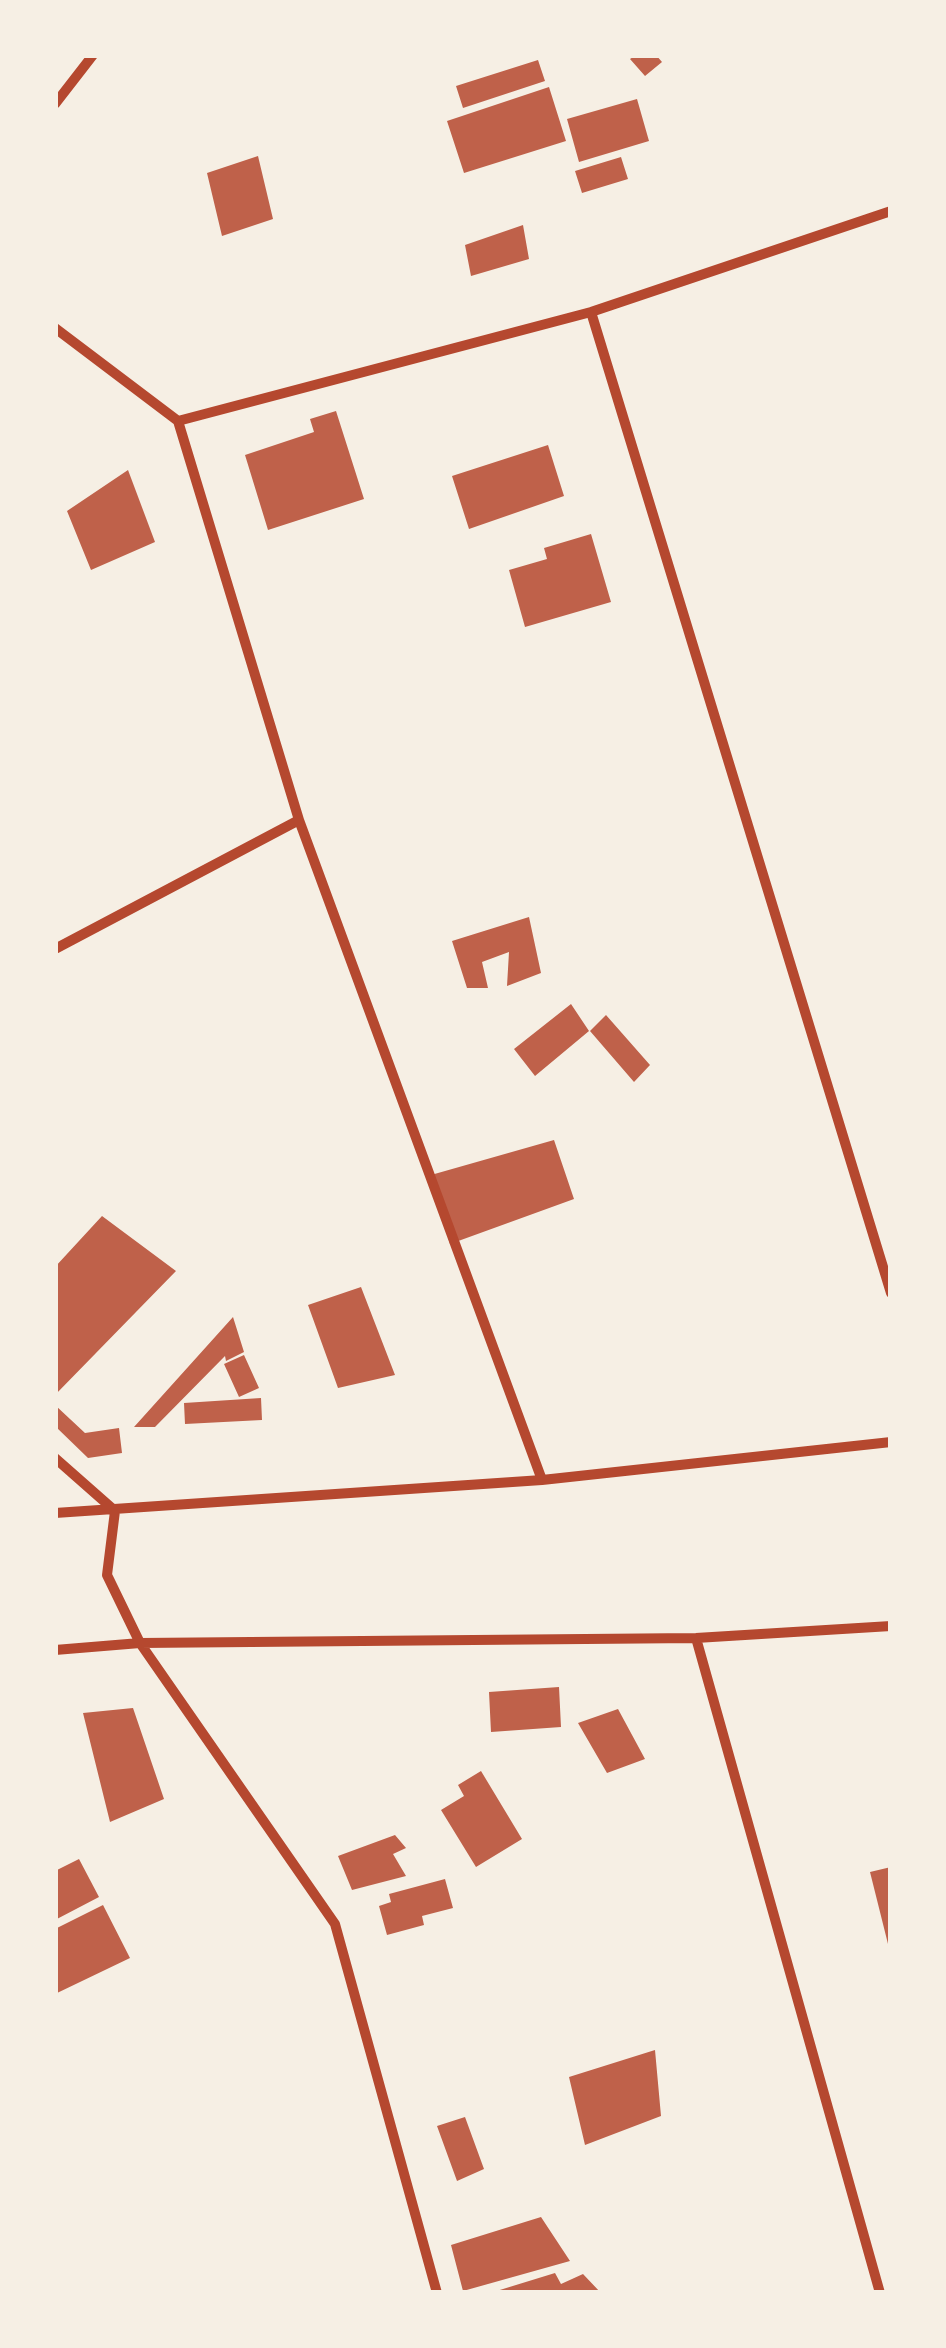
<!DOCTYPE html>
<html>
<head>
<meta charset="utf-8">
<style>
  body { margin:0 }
  #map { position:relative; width:946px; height:2348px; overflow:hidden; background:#f6efe4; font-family:Merriweather,serif }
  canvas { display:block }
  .frame { position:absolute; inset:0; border:58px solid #f6efe4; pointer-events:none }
</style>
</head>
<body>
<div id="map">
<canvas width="946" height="2348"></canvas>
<div class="frame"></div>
</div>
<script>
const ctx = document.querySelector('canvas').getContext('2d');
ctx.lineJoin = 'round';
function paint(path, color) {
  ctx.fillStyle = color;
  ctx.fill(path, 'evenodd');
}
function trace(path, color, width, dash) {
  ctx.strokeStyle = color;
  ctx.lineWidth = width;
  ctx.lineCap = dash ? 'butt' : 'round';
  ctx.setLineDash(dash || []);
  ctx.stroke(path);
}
paint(new Path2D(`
  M 636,55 L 656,55 L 662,62 L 645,76 L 630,59 Z
  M 538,60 L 545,81 L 463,108 L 456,86 Z
  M 549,87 L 566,141 L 464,173 L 447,121 Z
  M 637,99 L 649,141 L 579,162 L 567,119 Z
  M 258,156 L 273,219 L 222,236 L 207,173 Z
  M 621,157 L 628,179 L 582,193 L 575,171 Z
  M 523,225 L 529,259 L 471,276 L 465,245 Z
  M 336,411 L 364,499 L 268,530 L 245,455 L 314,432 L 310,419 Z
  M 548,445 L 564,496 L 469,529 L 452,476 Z
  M 128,470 L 155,542 L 91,570 L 67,511 Z
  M 591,534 L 611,602 L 525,627 L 509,570 L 547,559 L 544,548 Z
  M 529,917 L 541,973 L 507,986 L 509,952 L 482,962 L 488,988 L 467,988 L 452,941 Z
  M 571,1004 L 589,1031 L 535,1076 L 514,1049 Z
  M 606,1015 L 650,1065 L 634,1082 L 590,1031 Z
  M 554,1140 L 574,1199 L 450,1244 L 431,1175 Z
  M 102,1216 L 176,1271 L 55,1395 L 55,1267 Z
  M 361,1287 L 395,1375 L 338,1388 L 308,1305 Z
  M 233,1317 L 244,1352 L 226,1361 L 225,1356 L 155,1427 L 134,1427 Z
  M 244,1355 L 259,1388 L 239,1397 L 224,1364 Z
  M 261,1398 L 262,1420 L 185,1424 L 184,1403 Z
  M 55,1405 L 85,1433 L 119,1428 L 122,1453 L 88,1458 L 55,1426 Z
  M 559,1687 L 561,1727 L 491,1732 L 489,1692 Z
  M 133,1708 L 164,1799 L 110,1822 L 83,1713 Z
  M 618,1709 L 645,1759 L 607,1773 L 578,1723 Z
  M 481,1771 L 522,1839 L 476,1867 L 441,1810 L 464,1796 L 458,1785 Z
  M 395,1835 L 406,1848 L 393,1854 L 406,1876 L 352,1890 L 338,1856 Z
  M 79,1859 L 99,1897 L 55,1920 L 55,1871 Z
  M 891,1867 L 891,1952 L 890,1952 L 870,1872 Z
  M 445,1879 L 453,1908 L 422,1916 L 424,1925 L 387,1935 L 379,1906 L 391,1902 L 389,1894 Z
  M 103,1905 L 130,1958 L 55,1994 L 55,1929 Z
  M 655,2050 L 661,2116 L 585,2145 L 569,2077 Z
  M 465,2117 L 484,2169 L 457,2181 L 437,2126 Z
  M 541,2217 L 570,2261 L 463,2291 L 451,2245 Z
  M 555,2273 L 561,2284 L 583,2274 L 601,2293 L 490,2293 Z`), '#bf614a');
trace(new Path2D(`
  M 55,104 L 93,55
  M 591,312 L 891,1293
  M 55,328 L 178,421 L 299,820 L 542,1480
  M 178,421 L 591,312 L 891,211
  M 55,949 L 299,820
  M 55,1458 L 114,1510
  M 115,1511 L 107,1575 L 140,1643 L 335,1924 L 437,2293
  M 55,1513 L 542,1480 L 891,1442
  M 696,1638 L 880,2293
  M 55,1650 L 140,1643 L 696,1638 L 891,1626`), '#b5482f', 10);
</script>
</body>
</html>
